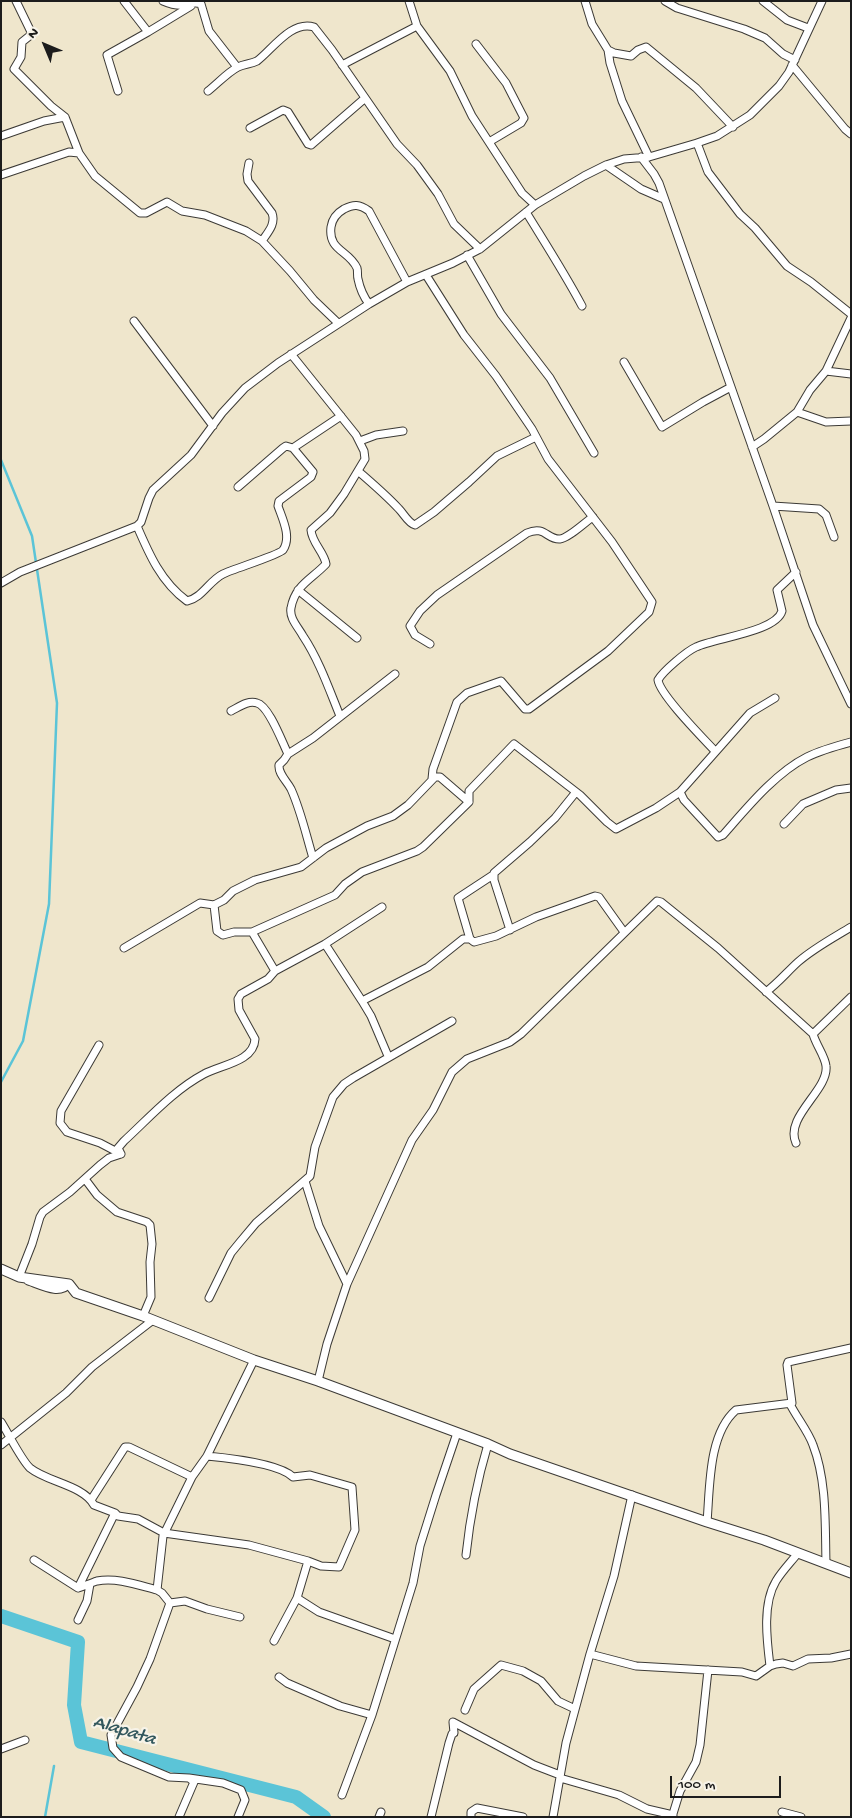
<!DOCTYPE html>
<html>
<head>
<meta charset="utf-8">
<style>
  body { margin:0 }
  #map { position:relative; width:852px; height:1818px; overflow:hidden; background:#efe6cc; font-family:"Gochi Hand",sans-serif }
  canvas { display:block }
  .frame { position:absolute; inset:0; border:2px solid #1c1c1c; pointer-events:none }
  .north { position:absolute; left:20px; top:20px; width:50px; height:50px; -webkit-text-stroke:4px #f7f3e8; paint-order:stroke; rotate:315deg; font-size:14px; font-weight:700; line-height:20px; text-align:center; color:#1c1c1c }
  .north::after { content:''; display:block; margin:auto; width:18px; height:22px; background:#1c1c1c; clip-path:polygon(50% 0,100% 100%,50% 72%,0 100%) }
  .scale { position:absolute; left:670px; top:1776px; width:111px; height:22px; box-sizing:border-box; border:2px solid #1c1c1c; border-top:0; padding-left:6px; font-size:15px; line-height:18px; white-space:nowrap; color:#1c1c1c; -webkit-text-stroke:4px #f7f3e8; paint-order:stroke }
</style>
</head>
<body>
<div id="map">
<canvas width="852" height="1818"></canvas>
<div class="frame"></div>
<div class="north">N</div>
<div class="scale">100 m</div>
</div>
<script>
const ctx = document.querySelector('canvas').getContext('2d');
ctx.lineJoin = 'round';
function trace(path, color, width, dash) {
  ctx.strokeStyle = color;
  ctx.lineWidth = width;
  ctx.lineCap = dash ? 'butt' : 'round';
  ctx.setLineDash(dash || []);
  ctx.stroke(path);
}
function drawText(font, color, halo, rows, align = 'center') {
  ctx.font = font + ' "Gochi Hand",sans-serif';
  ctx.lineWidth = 4.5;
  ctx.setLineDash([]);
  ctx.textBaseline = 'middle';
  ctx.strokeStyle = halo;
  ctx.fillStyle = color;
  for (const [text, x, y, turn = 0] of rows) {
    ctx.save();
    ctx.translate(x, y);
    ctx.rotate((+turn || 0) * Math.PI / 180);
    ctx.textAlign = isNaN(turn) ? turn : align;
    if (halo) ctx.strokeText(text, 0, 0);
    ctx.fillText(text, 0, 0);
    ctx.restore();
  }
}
trace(new Path2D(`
  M 1,460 L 32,536 L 57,703 L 49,904 L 23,1041 L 1,1082
  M 45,1817 L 54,1766`), '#5bc4d7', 2.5);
trace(new Path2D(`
  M 1,1616 L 78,1642 L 74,1705 L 81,1742 L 296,1797 L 324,1817`), '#5bc4d7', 14);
const street = new Path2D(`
  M 16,1 L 32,34 L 22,42 L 21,57 L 14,69 L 51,106 L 65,117
  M 124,1 L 148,32 L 191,6
  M 163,1 C 170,4 177,6 184,5 C 191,4 194,1 201,4 L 209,31 L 237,67
  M 409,1 L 417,26 L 450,71 L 472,116 L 522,193 L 535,205
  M 585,1 L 592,24 L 608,50 L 610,63 L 622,101 L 649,157
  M 665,1 L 677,8 L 744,29 L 765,38 L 783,54 L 795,60
  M 763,1 L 787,20 L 808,28
  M 476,44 L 506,83 L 524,118 L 521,123 L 489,142
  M 608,50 L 614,53 L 631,56 L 638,50 L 646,47 L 696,88 L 733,127
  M 342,65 L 417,26
  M 792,65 L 845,129 L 851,134
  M 118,91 L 107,55 L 148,32
  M 208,91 C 217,84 228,72 238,67 C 244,64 251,64 257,61 C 272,50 291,20 314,27 L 332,50 L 397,144 L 417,165 L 438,194 L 454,224 L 480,249
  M 250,128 L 283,110 L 288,112 L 308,144 L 311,145 L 364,99
  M 1,136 L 44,121 L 65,117 L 79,153
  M 697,143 L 708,172 L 740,214 L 755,228 L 787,266 L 811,282 L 851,314
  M 641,157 L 654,174 L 659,183 L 773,506 L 813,625 L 851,704
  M 249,163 L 247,174 L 248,181 L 272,213 C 276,224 268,232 262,241
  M 606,165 L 641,189 L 664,199
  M 1,175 L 69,152 L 79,153 L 95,176 L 140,213 L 146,213 L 167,202 L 182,211 L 205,215 L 246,231 L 262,241 L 290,271 L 314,300 L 338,323
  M 526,212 C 545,243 565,274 582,306
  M 467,255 L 501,314 L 550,378 L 594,453
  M 426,275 L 464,335 L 496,376 L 532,429 L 548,459 L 612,542 L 652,602 L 649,612 L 608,651 L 529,709 L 525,709 L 501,681 L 467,693 L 457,702 L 433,769 L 432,779
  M 369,304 C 363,296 360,289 358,279 C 357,276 358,271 357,268 C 349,250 328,251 331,227 C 332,220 337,213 344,209 C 354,204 359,204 369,211 L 407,282
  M 134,321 L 213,426
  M 291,354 L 356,435 L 364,451 L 365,459 L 344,494 L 330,513 L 311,530 C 312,543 324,552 326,564 C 312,579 295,585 291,608 C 289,618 298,627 303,636 C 319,660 329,689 340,716
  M 624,362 L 662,427 L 703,402 L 731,387
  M 826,371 L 851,374
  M 797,412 L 826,422 L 851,421
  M 360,441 L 376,435 L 403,431
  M 752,447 L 764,439 L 797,412 L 810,390 L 826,371 L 851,318
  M 358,471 C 372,483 386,495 399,509 C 404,514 408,523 415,525 L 434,512 L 469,482 L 497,456 L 536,437
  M 238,487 L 283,448 L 286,446 L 293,448
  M 773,506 L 819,509 L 826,515 L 834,537
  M 137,526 C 149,554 161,582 187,601 C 202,598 209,581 223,574 C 233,569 279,555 283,550 C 292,537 282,518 278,506 L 279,501 L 311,477 L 313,472 L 293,448 L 341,416
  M 1,583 L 20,572 L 137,526 L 141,522 L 149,498 L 153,490 L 191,455 L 222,413 L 245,388 L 278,363 L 369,304 L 407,282 L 453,263 L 480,249 L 535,205 L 584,176 L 606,165 L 624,159 L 649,157 L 697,143 L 717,136 L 750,115 L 779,86 L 789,72 L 822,1
  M 298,590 L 357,638
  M 430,644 L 415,635 L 410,626 L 420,611 L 437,595 L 527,533 C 545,525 547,540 560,539 C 569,538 585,522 593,517
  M 775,698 L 750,713 L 680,792 L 684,800 L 718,837 L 723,835 C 746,809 775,773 807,757 C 821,750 836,746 851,742
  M 231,711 C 239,707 248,700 257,703 C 269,706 282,742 288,754
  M 715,751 C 703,738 660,695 658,680 C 663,671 687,651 696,647 C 714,638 776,632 782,611 L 777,590 L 796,572
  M 469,802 L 440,777 L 435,777 L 408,805 L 393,816 L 367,826 L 326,848 L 301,867 L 255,880 L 233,891 L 224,900 L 214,905 L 217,931 L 223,935 L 234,932 L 252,932 L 335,895 L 345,884 L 362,872 L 417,851 L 423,847 L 469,802 L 469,791 L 514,744 L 580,795 L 607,822 L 616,829 L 656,808 L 680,792
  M 784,824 L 803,804 L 836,790 L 851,788
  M 313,858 C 306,835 301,811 291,789 C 287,781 278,774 279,765 L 284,760 L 288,754 L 313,738 L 395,674
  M 493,875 L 458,898 L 470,939 L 474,942 L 496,936 L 536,917 L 595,896 L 599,897 L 624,932
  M 510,930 L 494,880 L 494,873 L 530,842 L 555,818 L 576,792
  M 252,932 L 275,971
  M 325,944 L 382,907
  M 124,948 L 200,903 L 214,905
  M 766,992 C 778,983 787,972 798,962 C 814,948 833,938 851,927
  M 362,1001 L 428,967 L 463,939 L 470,939
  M 99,1045 L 61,1111 L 60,1123 L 67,1132 L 100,1143 L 121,1154
  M 796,1143 C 784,1117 829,1090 826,1066 C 825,1056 816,1045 813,1034 L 851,997
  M 85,1179 L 97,1195 L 117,1212 L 147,1222 L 150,1225 L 152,1244 L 150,1262 L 151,1297 L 143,1316
  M 305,1181 L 319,1226 L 347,1284 L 327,1344 L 318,1381
  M 19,1277 L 32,1244 L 40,1217 L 43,1212 L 70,1192 L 100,1165 L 109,1158 L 121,1154 L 118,1148 L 124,1141 C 149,1118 174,1090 204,1074 C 220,1065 254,1062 255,1039 L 239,1010 L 238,999 L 241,994 L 268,979 L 275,971 L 325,944 L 362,1001 L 371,1016 L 388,1056
  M 28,1281 C 41,1285 59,1296 69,1284
  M 347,1284 L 412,1140 L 433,1110 L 452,1072 L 467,1059 L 510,1042 L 521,1034 L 657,901 L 661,902 L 718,948 L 813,1034
  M 209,1298 L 231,1253 L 240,1242 L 256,1223 L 310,1176 L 315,1147 L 333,1097 L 344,1084 L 353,1078 L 452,1021
  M 792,1403 L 787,1365 L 788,1362 L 851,1348
  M 1,1422 C 8,1433 22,1461 30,1468 C 47,1482 83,1485 94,1505 L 115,1513 L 118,1516 L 138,1519 L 164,1533 L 249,1545 L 308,1561
  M 1,1445 L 66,1393 L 92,1367 L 153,1320
  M 207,1456 C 228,1458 279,1463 293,1477 L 310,1475 L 352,1487 L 355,1530 L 339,1567 L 321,1566 L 308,1561 L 297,1598 L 274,1641
  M 91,1500 L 125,1447 L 129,1447 L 192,1477
  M 115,1513 L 78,1588 C 84,1586 91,1583 97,1581 C 116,1577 138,1585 157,1590
  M 707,1522 C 710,1488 708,1434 736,1410 L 792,1403 L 790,1404 C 797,1418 808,1431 813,1445 C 827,1481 825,1525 826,1563
  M 466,1555 C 470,1517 477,1481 488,1444
  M 34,1560 L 78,1588
  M 297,1598 L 319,1612 L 395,1639
  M 170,1603 L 150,1659 L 137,1687 L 111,1735 L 113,1748 L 121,1757 L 169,1777 L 189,1778 L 194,1782 L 179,1817
  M 240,1617 L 207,1609 L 185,1601 L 170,1603 L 162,1593 L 157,1590 L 163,1536 L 192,1477 L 207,1456 L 254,1360
  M 78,1620 L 87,1601 L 90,1584
  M 590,1654 L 636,1666 L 742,1672 L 756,1676 L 770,1666 L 776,1664 L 783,1663 L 793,1666 L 808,1659 L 831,1658 L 851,1654
  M 770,1666 C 767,1641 762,1604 776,1581 C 782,1571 791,1562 798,1553
  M 279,1677 L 287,1683 L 340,1706 L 372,1715
  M 465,1710 L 474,1689 L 501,1665 L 523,1671 L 541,1681 L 558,1701 L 575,1709
  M 1,1749 L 25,1740
  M 189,1778 L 223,1783 L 241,1790 L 245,1800 L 238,1817
  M 560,1778 L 619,1795 L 647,1809 L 673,1815
  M 342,1795 L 372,1715 L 413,1583 L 420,1546 L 436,1495 L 457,1433
  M 782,1812 L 801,1817
  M 379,1817 L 381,1812
  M 431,1817 L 449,1743 L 452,1734 L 454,1733 L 453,1722 L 534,1765 L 560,1775
  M 471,1817 L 471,1812 L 477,1808 L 523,1817
  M 553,1817 L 566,1743 L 590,1654 L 614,1576 L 632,1495
  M 672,1817 L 680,1791 L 696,1762 L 700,1745 L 708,1670`);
const secondary = new Path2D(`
  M 1,1269 L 19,1277 L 69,1284 L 76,1293 L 143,1316 L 254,1360 L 318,1381 L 488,1444 L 510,1454 L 707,1522 L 764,1540 L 851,1573`);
trace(street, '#3c3a36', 9);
trace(secondary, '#3c3a36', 11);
trace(street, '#fff', 7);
trace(secondary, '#fff', 9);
drawText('italic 19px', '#32575d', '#f7f3e8', [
  ["Alapata",124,1732,17]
]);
</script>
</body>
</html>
